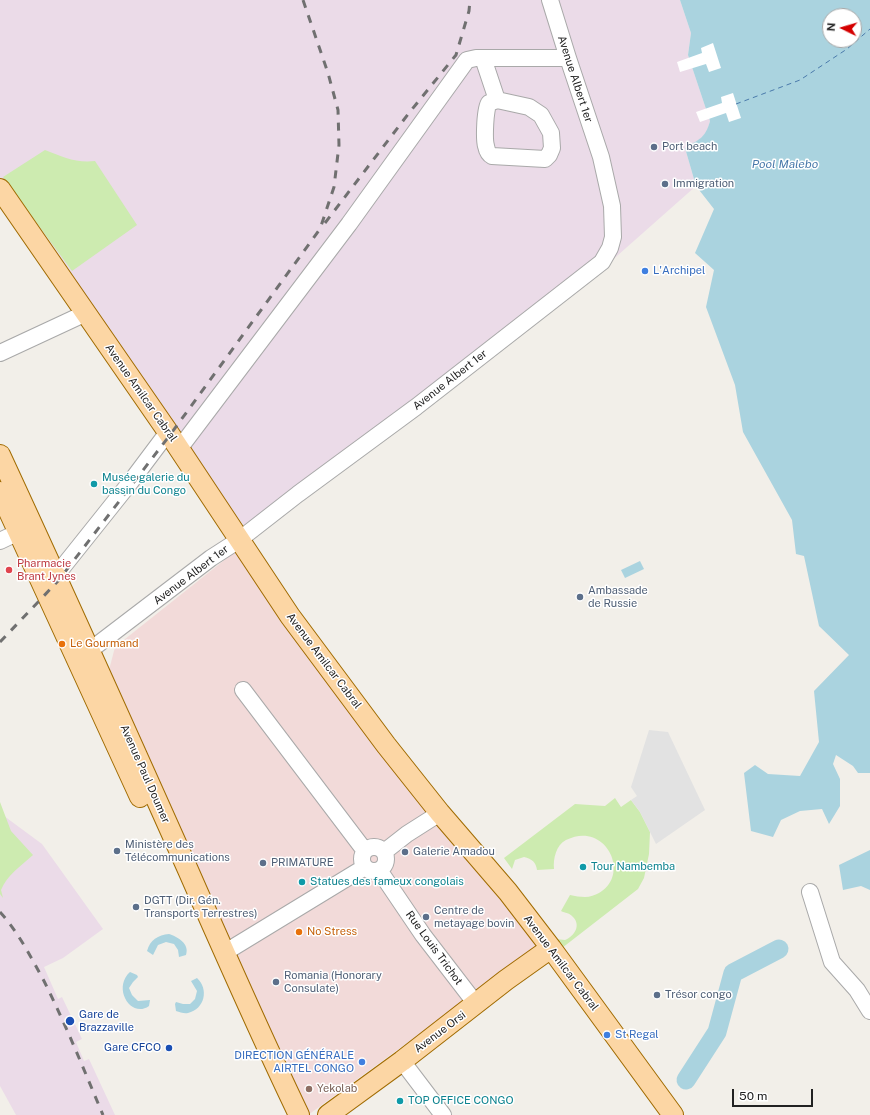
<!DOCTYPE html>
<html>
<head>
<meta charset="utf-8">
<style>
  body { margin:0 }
  #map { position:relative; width:870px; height:1115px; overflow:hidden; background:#f2efe9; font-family:"Public Sans",sans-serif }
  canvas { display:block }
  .north { position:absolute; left:822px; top:8px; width:40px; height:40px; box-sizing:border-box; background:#fff; border:1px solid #a7a7a7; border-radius:50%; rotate:275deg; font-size:11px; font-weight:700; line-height:16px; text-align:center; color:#222 }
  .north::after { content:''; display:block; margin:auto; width:14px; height:18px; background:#d40000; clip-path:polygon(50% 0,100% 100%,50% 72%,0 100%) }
  .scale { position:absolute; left:732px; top:1089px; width:81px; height:18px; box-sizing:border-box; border:2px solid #222; border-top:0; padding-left:5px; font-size:12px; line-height:14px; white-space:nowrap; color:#222; -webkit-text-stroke:3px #fff; paint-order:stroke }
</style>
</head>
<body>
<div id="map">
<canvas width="870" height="1115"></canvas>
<div class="north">N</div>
<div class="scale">50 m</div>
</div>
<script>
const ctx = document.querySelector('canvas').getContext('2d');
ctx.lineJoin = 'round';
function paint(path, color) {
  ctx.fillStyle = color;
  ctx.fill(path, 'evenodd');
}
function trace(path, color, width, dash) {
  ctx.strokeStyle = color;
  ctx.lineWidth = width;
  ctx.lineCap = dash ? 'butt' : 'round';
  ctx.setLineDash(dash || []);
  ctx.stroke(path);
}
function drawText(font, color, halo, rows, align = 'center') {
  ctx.font = font + ' "Public Sans",sans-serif';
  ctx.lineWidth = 3;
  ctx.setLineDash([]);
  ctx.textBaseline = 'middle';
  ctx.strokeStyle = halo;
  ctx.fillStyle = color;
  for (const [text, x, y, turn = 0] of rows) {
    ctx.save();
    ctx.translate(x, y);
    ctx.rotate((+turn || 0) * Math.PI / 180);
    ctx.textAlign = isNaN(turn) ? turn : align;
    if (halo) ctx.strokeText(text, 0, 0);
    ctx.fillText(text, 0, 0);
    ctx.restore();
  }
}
paint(new Path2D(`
  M 237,550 L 539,947 L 308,1115 L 108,674 L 115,647 Z`), '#f2dad9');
paint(new Path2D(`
  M 0,0 L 680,0 L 691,33 L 688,55 L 710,121 L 707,132 L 700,139 L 685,148 L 696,186 L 600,271 L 252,537 L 178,435 L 0,178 Z
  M 0,813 L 42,844 L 103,929 L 63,958 L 44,967 L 58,999 L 62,997 L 82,1039 L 76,1042 L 84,1061 L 89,1059 L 115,1115 L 16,1115 L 0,1086 Z`), '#ebdbe8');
paint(new Path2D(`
  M 45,150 C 63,157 75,163 95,161 L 137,225 L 72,271 L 3,177 Z
  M 615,798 L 621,807 L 631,800 L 640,812 L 650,832 L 649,854 L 644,878 L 638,889 L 562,948 L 556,939 C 559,939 562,940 565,940 C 575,936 581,925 573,917 C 570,913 565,913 561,911 L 570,895 C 575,896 580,897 585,897 C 590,897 595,895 599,893 C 632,874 605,820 566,840 C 556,845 553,859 554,869 L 537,870 C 536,862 532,859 524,857 L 515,860 L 512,869 L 504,858 L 575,804 L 605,806 Z
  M 0,802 L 11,831 L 33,855 C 21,866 7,875 1,890 L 3,898 L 0,894 Z`), '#cdebb0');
paint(new Path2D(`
  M 649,730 L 668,732 L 705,810 L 656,844 L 640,812 L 631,800 L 637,796 L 631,787 Z`), '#e2e2e2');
paint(new Path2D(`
  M 680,0 L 870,0 L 870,773 L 858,773 L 853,766 L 836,755 L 833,764 L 840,779 L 840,806 L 829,824 L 822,809 L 800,811 L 781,820 L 773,837 L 751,831 L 744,773 L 755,765 L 768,774 L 800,776 L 819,742 L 814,691 L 849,655 L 819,626 L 804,556 L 796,554 L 792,520 L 743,432 L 735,385 L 706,307 L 714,270 L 695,253 L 714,209 L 696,186 L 685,148 C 699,139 705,139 710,121 L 688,55 L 691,33 ZM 830,16 L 854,16 L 854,40 L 830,40 Z
  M 640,561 L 644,569 L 625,578 L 621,570 Z
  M 870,850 L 870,890 L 861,886 L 843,890 L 839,865 Z
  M 169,934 C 178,937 190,944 186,955 L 179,957 L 178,950 L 174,944 L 166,942 L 158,945 L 153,955 L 147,951 C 150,940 158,935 169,934 Z
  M 130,972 L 137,975 L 138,977 L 133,982 L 129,988 L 132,995 L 138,1001 L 150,1000 L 149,1006 C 131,1019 112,988 130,972 Z
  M 197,978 C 209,989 205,1009 188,1013 C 184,1014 180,1012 176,1011 L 175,1004 L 176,1002 L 183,1004 L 190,1004 L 195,999 L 197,991 L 191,981 Z`), '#aad3df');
paint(new Path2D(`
  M 713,43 L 721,68 L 709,72 L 706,64 L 680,72 L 677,62 L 702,53 L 701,48 Z
  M 733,93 L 741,118 L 729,122 L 726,113 L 700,122 L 696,112 L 722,103 L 721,97 Z`), '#fff');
trace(new Path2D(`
  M 686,1080 L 717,1032 L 733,973 L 779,949`), '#aad3df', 19);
trace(new Path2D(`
  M 736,104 L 800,80 L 847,49 L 870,29`), '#4a7aab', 1, [5, 4]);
const minor = new Path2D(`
  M 483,58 L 497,100
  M 497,100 L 529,107 L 541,115 L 551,133 L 552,148 L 549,155 L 545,159 L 492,156 C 488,154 487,151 486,146 C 484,139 485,108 489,103 Z
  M 0,353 L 86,313
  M 179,449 L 349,224 L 467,60 L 476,58 L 568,58
  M 0,541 L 29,527
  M 50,583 L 129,484 L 168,432
  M 80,658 L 211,558 L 239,540 L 298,494 L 416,407 L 602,262 L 610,248 L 613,237 L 612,206 L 601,157 L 568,58 L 550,0
  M 243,690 L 365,851
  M362 859a12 12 0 1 1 24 0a12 12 0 1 1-24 0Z
  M 384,852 L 407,834 L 440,813
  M 379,870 L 423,935 L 476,1004
  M 810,892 L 832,962 L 857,990 L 870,1011
  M 224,953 L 365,867
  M 402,1061 L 443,1115`);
const major = new Path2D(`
  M 0,189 L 168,432 L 290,616 L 386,745 L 440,813 L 508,892 L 551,948 L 673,1115
  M 0,455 C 64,593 126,731 188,870 C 224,952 260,1034 299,1115
  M 0,492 L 140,797
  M 328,1115 L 402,1061 L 506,980 L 551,948`);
trace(minor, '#a9a9a9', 18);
trace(major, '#a06b00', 22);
trace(minor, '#fff', 16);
trace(major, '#fcd6a4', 20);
trace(new Path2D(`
  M 325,223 L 409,113 L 456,55 L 469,11 L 470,0
  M 0,642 L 58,581 L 170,435 L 320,229 L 334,187 L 339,145 L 338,110 L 328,73 L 303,0
  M 0,912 C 18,932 31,957 44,981 C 66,1025 84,1070 103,1115`), '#707070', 3, [8, 8]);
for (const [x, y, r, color] of [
  [654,147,4,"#5c6f8a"],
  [665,184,4,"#5c6f8a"],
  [645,271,4,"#3f7fe0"],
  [94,484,4,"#0f9aa8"],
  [9,570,4,"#e0444e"],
  [580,597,4,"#5c6f8a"],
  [62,644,4,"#e8710a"],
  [117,851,4,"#5c6f8a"],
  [405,852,4,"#5c6f8a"],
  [263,863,4,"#5c6f8a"],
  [583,867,4,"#0f9aa8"],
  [302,882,4,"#0f9aa8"],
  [136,907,4,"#5c6f8a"],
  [426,917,4,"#5c6f8a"],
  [299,932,4,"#e8710a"],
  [276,982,4,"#5c6f8a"],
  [657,995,4,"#5c6f8a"],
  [70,1021,5,"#1a4fb4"],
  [607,1035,4,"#3f7fe0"],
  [169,1048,4,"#1a4fb4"],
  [362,1062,4,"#3f7fe0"],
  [309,1089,4,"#8d6e63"],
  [400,1101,4,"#0f9aa8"]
]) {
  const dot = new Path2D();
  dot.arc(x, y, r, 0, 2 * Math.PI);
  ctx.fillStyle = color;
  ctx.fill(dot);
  trace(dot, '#fff', 1.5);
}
drawText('11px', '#222', '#fff', [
  ["Avenue Albert 1er",575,79,72],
  ["Avenue Albert 1er",450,380,-38],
  ["Avenue Amilcar Cabral",141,393,55],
  ["Avenue Albert 1er",191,575,-37],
  ["Avenue Amilcar Cabral",324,661,53],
  ["Avenue Paul Doumer",145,774,66],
  ["Rue Louis Trichot",434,948,54],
  ["Avenue Amilcar Cabral",561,963,53],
  ["Avenue Orsi",440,1032,-37]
]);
drawText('11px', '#4e5e75', '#fff', [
  ["Port beach",662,147],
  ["Immigration",673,184],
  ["Ambassade",588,591],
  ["de Russie",588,604],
  ["Ministère des",125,845],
  ["Télécommunications",125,858],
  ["Galerie Amadou",413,852],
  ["PRIMATURE",271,863],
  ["DGTT (Dir. Gén.",144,901],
  ["Transports Terrestres)",144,914],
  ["Centre de",434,911],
  ["metayage bovin",434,924],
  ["Romania (Honorary",284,976],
  ["Consulate)",284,989],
  ["Trésor congo",665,995]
], 'left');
drawText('11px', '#366cbe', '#fff', [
  ["L'Archipel",653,271],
  ["St Regal",615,1035],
  ["DIRECTION GÉNÉRALE",354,1056,"right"],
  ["AIRTEL CONGO",354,1069,"right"]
], 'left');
drawText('11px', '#0d838f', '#fff', [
  ["Musée galerie du",102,478],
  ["bassin du Congo",102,491],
  ["Tour Nambemba",591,867],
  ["Statues des fameux congolais",310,882],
  ["TOP OFFICE CONGO",408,1101]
], 'left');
drawText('11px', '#be3a42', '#fff', [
  ["Pharmacie",17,564],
  ["Brant Jynes",17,577]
], 'left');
drawText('11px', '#c56008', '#fff', [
  ["Le Gourmand",70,644],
  ["No Stress",307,932]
], 'left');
drawText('11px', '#164399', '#fff', [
  ["Gare de",79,1015],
  ["Brazzaville",79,1028],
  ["Gare CFCO",161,1048,"right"]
], 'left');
drawText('11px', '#785e54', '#fff', [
  ["Yekolab",317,1089]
], 'left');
drawText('italic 12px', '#4a7aab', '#fff', [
  ["Pool Malebo",785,164]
]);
</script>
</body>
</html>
